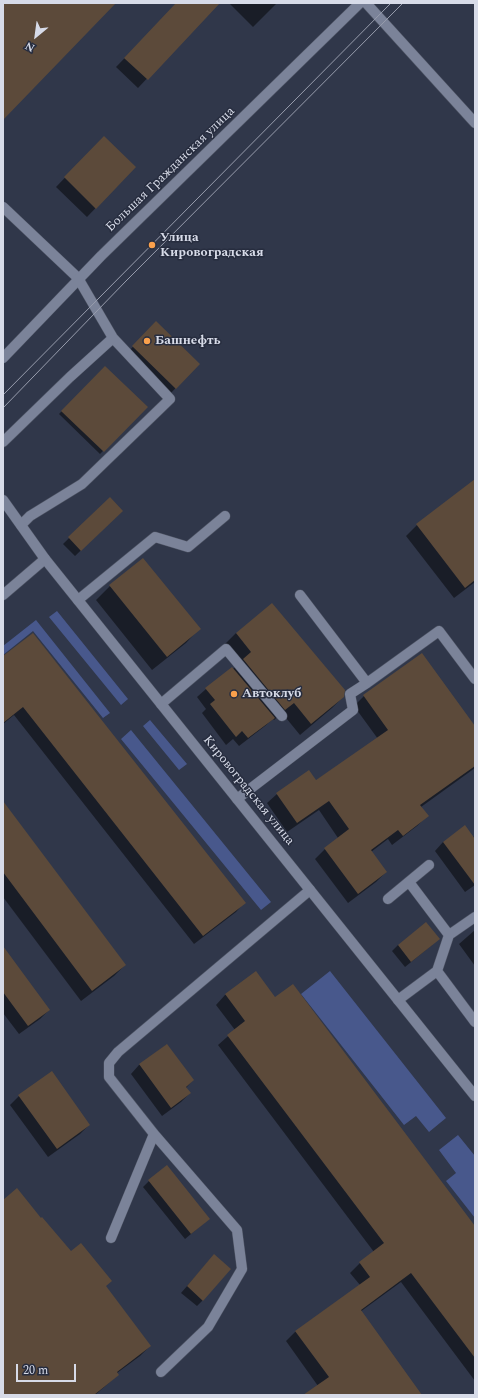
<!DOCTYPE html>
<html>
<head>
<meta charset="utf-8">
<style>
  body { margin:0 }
  #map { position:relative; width:478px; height:1398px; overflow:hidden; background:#30374a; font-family:Spectral,serif }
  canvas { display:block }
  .frame { position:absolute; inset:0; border:4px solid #d7dbe8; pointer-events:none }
  .north { position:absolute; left:16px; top:16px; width:40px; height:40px; -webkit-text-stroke:3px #272d3f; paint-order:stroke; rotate:209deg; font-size:11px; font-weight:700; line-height:16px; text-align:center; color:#d7dbe8 }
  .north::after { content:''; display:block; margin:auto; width:14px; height:18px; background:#d7dbe8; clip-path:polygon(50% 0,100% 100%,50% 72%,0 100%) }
  .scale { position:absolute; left:16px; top:1364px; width:60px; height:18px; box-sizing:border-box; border:2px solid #d7dbe8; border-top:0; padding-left:5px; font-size:12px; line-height:14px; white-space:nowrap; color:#d7dbe8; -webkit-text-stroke:3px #272d3f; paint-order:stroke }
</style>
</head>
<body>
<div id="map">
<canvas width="478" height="1398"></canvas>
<div class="frame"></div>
<div class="north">N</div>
<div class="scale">20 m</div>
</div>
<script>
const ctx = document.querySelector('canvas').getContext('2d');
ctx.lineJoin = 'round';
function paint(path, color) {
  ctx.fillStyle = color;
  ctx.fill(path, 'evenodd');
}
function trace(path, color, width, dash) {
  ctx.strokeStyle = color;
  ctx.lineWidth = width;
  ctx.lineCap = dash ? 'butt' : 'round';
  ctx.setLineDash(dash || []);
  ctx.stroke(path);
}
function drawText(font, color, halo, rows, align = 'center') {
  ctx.font = font + ' Spectral,serif';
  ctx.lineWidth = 3;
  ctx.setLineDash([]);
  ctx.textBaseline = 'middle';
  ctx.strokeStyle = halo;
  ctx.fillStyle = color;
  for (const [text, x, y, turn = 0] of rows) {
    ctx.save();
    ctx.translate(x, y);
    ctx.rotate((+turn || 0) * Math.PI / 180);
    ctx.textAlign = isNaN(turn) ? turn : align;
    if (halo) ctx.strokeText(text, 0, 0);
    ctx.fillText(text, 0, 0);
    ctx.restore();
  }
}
paint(new Path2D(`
  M 57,611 L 128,699 L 121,705 L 49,617 Z
  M 36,620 L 110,713 L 103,718 L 33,631 L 3,655 L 3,646 Z
  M 150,720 L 187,764 L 179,770 L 143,726 Z
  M 131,730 L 271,902 L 261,910 L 121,739 Z
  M 330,971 L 446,1118 L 429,1132 L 416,1116 L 404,1125 L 301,994 Z
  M 458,1135 L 475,1156 L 475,1218 L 446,1181 L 456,1173 L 439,1150 Z`), '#48588c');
paint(new Path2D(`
  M 178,3 L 218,3 L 138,88 L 116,67 Z
  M 229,3 L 277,3 L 253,27 Z
  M 104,137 L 135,167 L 87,217 L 56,187 Z
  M 156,323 L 199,364 L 167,397 L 124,356 Z
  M 105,367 L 146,407 L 100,454 L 59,414 Z
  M 475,480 L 475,582 L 454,598 L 406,536 L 417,525 Z
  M 110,498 L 122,511 L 75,556 L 63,544 Z
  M 110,586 L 199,629 L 186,643 L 152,670 L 96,600 Z
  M 236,633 L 343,697 L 332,708 L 300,735 L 282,713 L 274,720 L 273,719 L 265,726 L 239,746 L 233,739 L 226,745 L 202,713 L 206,709 L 197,697 L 206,689 L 233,669 L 240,662 L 225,644 Z
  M 422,654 L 475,728 L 475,768 L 421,807 L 427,816 L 417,826 L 392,845 L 388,839 L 371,852 L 386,872 L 376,882 L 348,903 L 315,859 L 325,849 L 338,838 L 319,810 L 287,832 L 267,803 L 277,794 L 315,781 L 378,739 L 354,706 L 364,696 Z
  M 3,658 L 244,903 L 236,912 L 194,944 L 14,715 L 3,724 Z
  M 3,814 L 125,965 L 114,976 L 81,1001 L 3,897 Z
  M 475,836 L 475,885 L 465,892 L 435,851 L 443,842 L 473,837 Z
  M 475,930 L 475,966 L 459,944 Z
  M 398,945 L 432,945 L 405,967 L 392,951 Z
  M 3,948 L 49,1010 L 40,1019 L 19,1034 L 3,1013 Z
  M 256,972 L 275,999 L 475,1228 L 475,1381 L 401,1282 L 360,1312 L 421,1395 L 305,1395 L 318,1386 L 286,1341 L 296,1331 L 360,1285 L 350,1273 L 360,1263 L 374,1252 L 218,1045 L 235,1030 L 216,1005 L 225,995 Z
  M 166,1045 L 193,1080 L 186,1088 L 190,1093 L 181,1102 L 162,1116 L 131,1074 L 139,1065 Z
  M 19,1096 L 89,1125 L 80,1134 L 48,1157 L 10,1105 Z
  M 149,1181 L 209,1219 L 185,1239 L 143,1187 Z
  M 3,1201 L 70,1253 L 105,1286 L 150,1346 L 140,1356 L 117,1373 L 118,1375 L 95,1395 L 3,1395 Z
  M 208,1262 L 203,1300 L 197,1306 L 181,1293 Z`), '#0007');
paint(new Path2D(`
  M 3,3 L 116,3 L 3,120 Z
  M 176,3 L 220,3 L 148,80 L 124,58 Z
  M 104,136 L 136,167 L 96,209 L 64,177 Z
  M 156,321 L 200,364 L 176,389 L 132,346 Z
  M 105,366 L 148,407 L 104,452 L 61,411 Z
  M 475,479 L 475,580 L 465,588 L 416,524 Z
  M 110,497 L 123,511 L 81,551 L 68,537 Z
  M 143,558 L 201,629 L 167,657 L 109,585 Z
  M 272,603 L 345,690 L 344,697 L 311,724 L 294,703 L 285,710 L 243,659 L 251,652 L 236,633 Z
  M 33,633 L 246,903 L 203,936 L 23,707 L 3,723 L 3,656 Z
  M 422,653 L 475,726 L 475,766 L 420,805 L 429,816 L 403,836 L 398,830 L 371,850 L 387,872 L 358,894 L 324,848 L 349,829 L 329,801 L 297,823 L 276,793 L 309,770 L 316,780 L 388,730 L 363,695 Z
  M 232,667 L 275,718 L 248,738 L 242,731 L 236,737 L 210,704 L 215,700 L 205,688 Z
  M 3,801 L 126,965 L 92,991 L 3,872 Z
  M 465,825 L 475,839 L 475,885 L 443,842 Z
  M 426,922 L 440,939 L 411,962 L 398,945 Z
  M 3,946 L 50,1010 L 28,1026 L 3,992 Z
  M 256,971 L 275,997 L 293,984 L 475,1226 L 475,1358 L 411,1273 L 361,1310 L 422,1395 L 303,1395 L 329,1377 L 295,1331 L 370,1277 L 359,1262 L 384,1243 L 227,1035 L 245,1021 L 225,994 Z
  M 167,1044 L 194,1080 L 186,1087 L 191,1093 L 171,1108 L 139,1064 Z
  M 52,1071 L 90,1125 L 57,1149 L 18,1095 Z
  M 167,1165 L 210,1219 L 191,1234 L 148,1180 Z
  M 17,1188 L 41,1218 L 42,1217 L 71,1251 L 81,1243 L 112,1281 L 106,1286 L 151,1346 L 117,1372 L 119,1375 L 94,1395 L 3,1395 L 3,1200 Z
  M 214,1254 L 231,1269 L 203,1301 L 187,1286 Z`), '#5c4a3a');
const service = new Path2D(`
  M 366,3 L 475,123
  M 78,278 L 113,338
  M 3,442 L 70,377 L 113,338 L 170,399 L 82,484 L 30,516 L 21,525
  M 3,595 L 45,559
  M 300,595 L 367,683 L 439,631 L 475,679
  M 78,600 L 155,537 L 188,547 L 225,516
  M 161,704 L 226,649 L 282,716
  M 237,799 L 353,710 L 350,694 L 367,683
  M 409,882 L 449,935
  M 388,899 L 429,865
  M 437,971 L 475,1022
  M 398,1000 L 437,971 L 449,935 L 475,917
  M 111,1238 L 154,1134
  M 161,1372 L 208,1327 L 242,1269 L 237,1230 L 154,1134 L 109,1077 L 109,1063 L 118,1052 L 310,890`);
const tertiary = new Path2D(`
  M 3,207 L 78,278
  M 3,500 L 45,559 L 475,1096`);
const secondary = new Path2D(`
  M 3,358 L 101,256 L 360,3`);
trace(service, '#4d5363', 11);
trace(tertiary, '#4d5363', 11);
trace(secondary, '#4d5363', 11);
trace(service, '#7b8399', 10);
trace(tertiary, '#7b8399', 10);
trace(secondary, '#7b8399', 10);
trace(new Path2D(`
  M 3,395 L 391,3
  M 3,408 L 126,281 L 403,3`), '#989dad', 1);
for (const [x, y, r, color] of [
  [152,245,4,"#f9a04c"],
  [147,341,4,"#f9a04c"],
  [234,694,4,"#f9a04c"]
]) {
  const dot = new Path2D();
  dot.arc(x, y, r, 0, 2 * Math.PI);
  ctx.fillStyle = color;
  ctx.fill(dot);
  trace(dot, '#272d3f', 1.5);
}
drawText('13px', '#d7dbe8', '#272d3f', [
  ["Большая Гражданская улица",171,170,-44],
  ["Кировоградская улица",248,791,51]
]);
drawText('bold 13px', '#d7dbe8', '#272d3f', [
  ["Улица",160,238],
  ["Кировоградская",160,253],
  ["Башнефть",155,341],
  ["Автоклуб",242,694]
], 'left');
</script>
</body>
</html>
